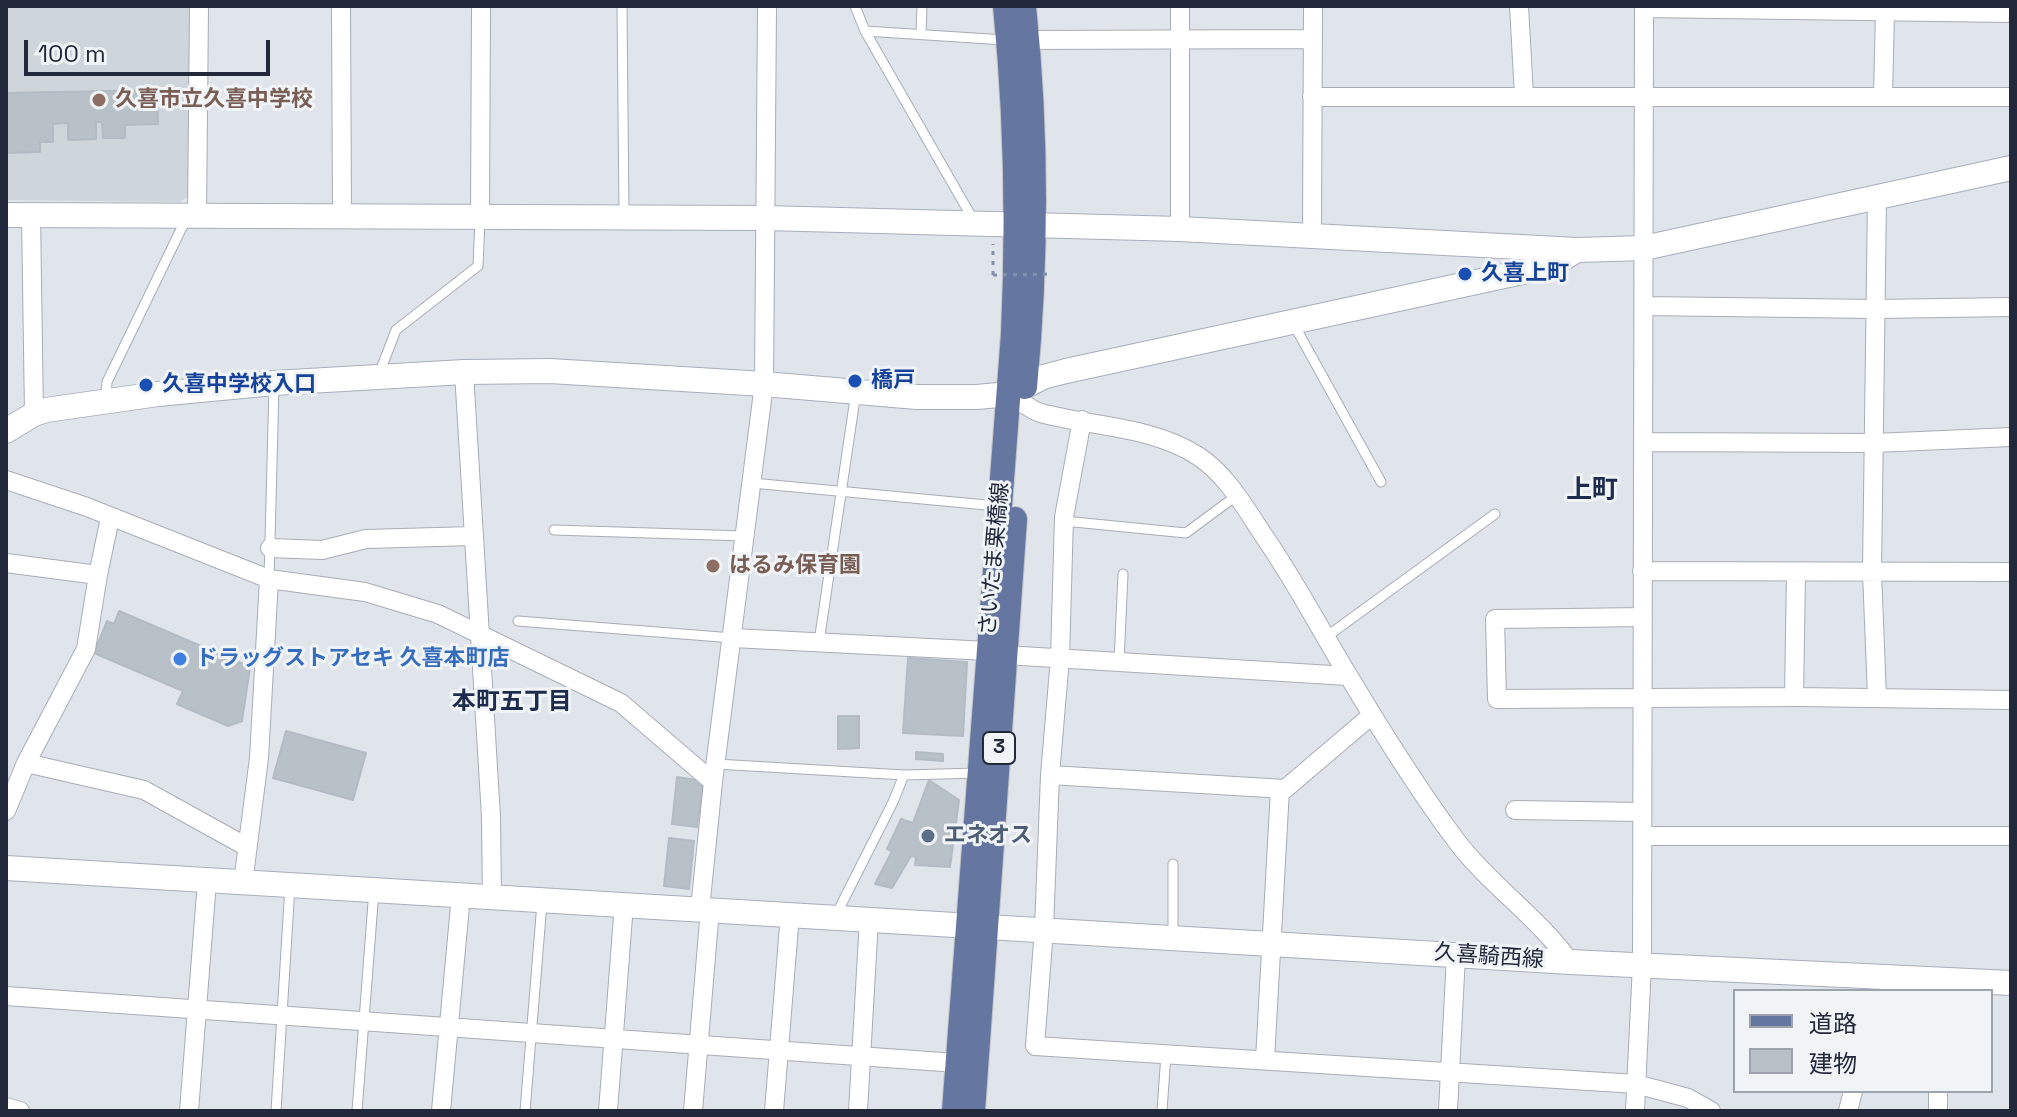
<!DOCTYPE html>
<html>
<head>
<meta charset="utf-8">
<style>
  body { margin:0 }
  #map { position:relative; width:2017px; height:1117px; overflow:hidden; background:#e0e5eb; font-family:"Space Grotesk","Noto Sans JP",sans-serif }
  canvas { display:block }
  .frame { position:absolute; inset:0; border:8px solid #21293b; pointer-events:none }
  .legend { position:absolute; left:1733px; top:989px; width:260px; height:104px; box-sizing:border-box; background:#f0f4f7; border:2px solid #9da3ac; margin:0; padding:10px 14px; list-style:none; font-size:24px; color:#21293b }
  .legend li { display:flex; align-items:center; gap:16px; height:40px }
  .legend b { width:40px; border:2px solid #9da3ac }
  .scale { position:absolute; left:24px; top:40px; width:246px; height:36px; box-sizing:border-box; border:4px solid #21293b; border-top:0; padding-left:10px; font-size:24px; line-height:28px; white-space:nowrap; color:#21293b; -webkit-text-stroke:6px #f0f4f7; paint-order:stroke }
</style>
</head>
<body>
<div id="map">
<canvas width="2017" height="1117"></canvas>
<div class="frame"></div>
<ul class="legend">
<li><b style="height:10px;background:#6577a0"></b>道路</li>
<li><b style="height:22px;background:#b8c0c8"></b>建物</li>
</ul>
<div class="scale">100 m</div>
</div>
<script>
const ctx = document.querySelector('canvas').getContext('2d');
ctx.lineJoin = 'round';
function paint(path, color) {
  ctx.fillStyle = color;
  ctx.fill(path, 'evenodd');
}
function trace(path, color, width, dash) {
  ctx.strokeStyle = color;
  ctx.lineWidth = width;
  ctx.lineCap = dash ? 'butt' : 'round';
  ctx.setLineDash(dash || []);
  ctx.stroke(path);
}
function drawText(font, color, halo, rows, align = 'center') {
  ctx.font = font + ' "Space Grotesk","Noto Sans JP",sans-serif';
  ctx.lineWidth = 6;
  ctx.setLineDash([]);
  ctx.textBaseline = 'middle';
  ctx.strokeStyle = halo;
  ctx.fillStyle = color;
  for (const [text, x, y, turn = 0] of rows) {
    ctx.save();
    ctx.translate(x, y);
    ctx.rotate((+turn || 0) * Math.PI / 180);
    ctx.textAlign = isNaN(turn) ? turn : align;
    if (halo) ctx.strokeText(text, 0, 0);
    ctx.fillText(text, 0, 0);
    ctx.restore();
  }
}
paint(new Path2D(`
  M 6,6 L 192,6 L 191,194 L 180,202 L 6,200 Z`), '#ced5db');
const building = new Path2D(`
  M 157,90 L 158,124 L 125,125 L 125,138 L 103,138 L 102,122 L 96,122 L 96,139 L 68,140 L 68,123 L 53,124 L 53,142 L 40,142 L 40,152 L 6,153 L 6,93 Z
  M 119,611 L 250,667 L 242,721 L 228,726 L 177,704 L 183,691 L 94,653 L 107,621 L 114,624 Z
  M 908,658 L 967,662 L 963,736 L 903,733 Z
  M 838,716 L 859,716 L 859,748 L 838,749 Z
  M 286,731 L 366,753 L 353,800 L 273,778 Z
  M 916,752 L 943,754 L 943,761 L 916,759 Z
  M 677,777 L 703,781 L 697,827 L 672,824 Z
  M 929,780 L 959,800 L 950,867 L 915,865 L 916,857 L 911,856 L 892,888 L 875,884 L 892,851 L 887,849 L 901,819 L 913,823 Z
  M 669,838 L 694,841 L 689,889 L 664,886 Z`);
paint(building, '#b8c0c8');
trace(building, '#b3bbc4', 2);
const lane = new Path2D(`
  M 622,6 L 624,215
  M 855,6 L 865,31 L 974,221
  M 865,31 L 1005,40
  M 921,34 L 922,6
  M 1293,323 L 1381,482
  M 379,374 L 396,330 L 478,266 L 480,220
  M 106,398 L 107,382 L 186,219
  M 752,483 L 997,506
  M 1064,521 L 1186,533 L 1236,496
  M 554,530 L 745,536
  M 269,579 L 274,386
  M 518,621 L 733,638
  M 1326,637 L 1495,514
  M 819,642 L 856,392
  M 1119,662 L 1123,574
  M 716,764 L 904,775 L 979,773
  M 835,917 L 893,802 L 904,775
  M 1173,937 L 1173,864
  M 276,1111 L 290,886
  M 357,1111 L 374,890
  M 525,1111 L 542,903
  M 1162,1111 L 1166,1054`);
const street = new Path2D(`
  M 341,6 L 342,216
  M 1180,6 L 1180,229
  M 1519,6 L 1524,96
  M 1644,8 L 2011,13
  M 1027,40 L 1312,39
  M 1312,97 L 2011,97
  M 1883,97 L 1885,11
  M 31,215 L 34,414
  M 197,216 L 199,6
  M 480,217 L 481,6
  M 1312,235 L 1313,6
  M 1644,306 L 1876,309 L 2011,307
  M 464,372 L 491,817 L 492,897
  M 1009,394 C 1019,400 1030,410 1041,413 C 1092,427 1152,426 1198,456 C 1230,477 1249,515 1270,545 C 1298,587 1322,632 1348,675 C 1382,732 1418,790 1458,843 C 1491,886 1539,918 1570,962
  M 1082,420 L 1064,517 L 1060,658 L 1050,775 L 1044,929 L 1035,1046 L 1636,1084 L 1688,1098 L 1711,1111
  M 1644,442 L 1875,443 L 2011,437
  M 6,480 L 87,507 L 269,579 L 365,592 L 438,614 L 621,703 L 713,782
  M 110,518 L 98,575 L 86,649 L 26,763 L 144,790 L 247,847
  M 270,548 L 322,550 L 366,539 L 473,536
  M 6,563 L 98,575
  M 1642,571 L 2011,572
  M 1643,617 L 1495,619 L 1497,699 L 1799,697 L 2011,700
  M 733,638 L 988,651 L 1005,655 L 1348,676
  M 1794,697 L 1796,573
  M 1877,697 L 1872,572 L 1877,198
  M 1050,775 L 1285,789 L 1372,715
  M 1515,810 L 1642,812
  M 6,811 L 26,763
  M 1642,836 L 2011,836
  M 243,883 L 259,758 L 269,579
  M 700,909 L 713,782 L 764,384 L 767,6
  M 6,996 L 957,1063
  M 1265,1060 L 1280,789
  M 6,1107 L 20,1111
  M 189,1111 L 207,881
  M 441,1111 L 461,895
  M 608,1111 L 624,904
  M 693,1111 L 710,909
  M 774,1111 L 790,914
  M 858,1111 L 869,919
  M 1448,1111 L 1456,955
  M 1635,1111 L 1642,964 L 1644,6
  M 1848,1111 L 1853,1091
  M 1938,1111 L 1938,1091`);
const secondary = new Path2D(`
  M 6,215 L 766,218 L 1180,229 L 1577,250 L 1644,248 L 2011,168
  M 6,431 L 34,414 L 46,410 L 158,394 L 274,383 L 464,372 L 550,371 L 764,384 L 917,397 L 977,397 L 1009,394 L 1043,377 L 1066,371 L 1550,266 L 1577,250
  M 6,868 L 1570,962 L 2011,983`);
const primary = new Path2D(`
  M 1024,6 C 1037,132 1037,261 1025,387
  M 954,1111 L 1013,334 C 1018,225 1016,115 1005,6
  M 973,1111 L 1015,519`);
trace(lane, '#a7adb6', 11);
trace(street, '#a7adb6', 20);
trace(secondary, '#a5aebc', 26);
trace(primary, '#c1c3c8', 26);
trace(new Path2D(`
  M 993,275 L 993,244`), '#8191ae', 3, [4, 6]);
trace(lane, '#fff', 9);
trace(street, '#fff', 18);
trace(secondary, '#fff', 24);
trace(primary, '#6577a0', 24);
trace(new Path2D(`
  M 993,275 L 1052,274`), '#8191ae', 3, [4, 6]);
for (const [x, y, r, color] of [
  [99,100,8,"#8d6e63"],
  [1465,274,8,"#1a4fb4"],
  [855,381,8,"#1a4fb4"],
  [146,385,8,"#1a4fb4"],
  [713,566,8,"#8d6e63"],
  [180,659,8,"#3f7fe0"],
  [928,836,8,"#5c6f8a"]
]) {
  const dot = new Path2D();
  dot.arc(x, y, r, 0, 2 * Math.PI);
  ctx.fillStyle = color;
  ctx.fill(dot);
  trace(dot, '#f0f4f7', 3);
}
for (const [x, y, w] of [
  [999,748,32]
]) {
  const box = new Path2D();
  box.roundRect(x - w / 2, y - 16, w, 32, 6);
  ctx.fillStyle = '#f0f4f7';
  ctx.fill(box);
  trace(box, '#21293b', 2);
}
drawText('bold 20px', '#21293b', null, [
  ["3",999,748]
]);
drawText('bold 22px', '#785e54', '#f0f4f7', [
  ["久喜市立久喜中学校",115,100],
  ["はるみ保育園",729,566]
], 'left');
drawText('bold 22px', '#164399', '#f0f4f7', [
  ["久喜上町",1481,274],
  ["橋戸",871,381],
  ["久喜中学校入口",162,385]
], 'left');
drawText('22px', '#21293b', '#f0f4f7', [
  ["さいたま栗橋線",995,559,-85],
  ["久喜騎西線",1489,957,4]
]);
drawText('bold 22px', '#366cbe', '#f0f4f7', [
  ["ドラッグストアセキ 久喜本町店",196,659]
], 'left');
drawText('bold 22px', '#4e5e75', '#f0f4f7', [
  ["エネオス",944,836]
], 'left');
drawText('bold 24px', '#1d2b4c', '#f0f4f7', [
  ["本町五丁目",512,702]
]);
drawText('bold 26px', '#1d2b4c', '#f0f4f7', [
  ["上町",1592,491]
]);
</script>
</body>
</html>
